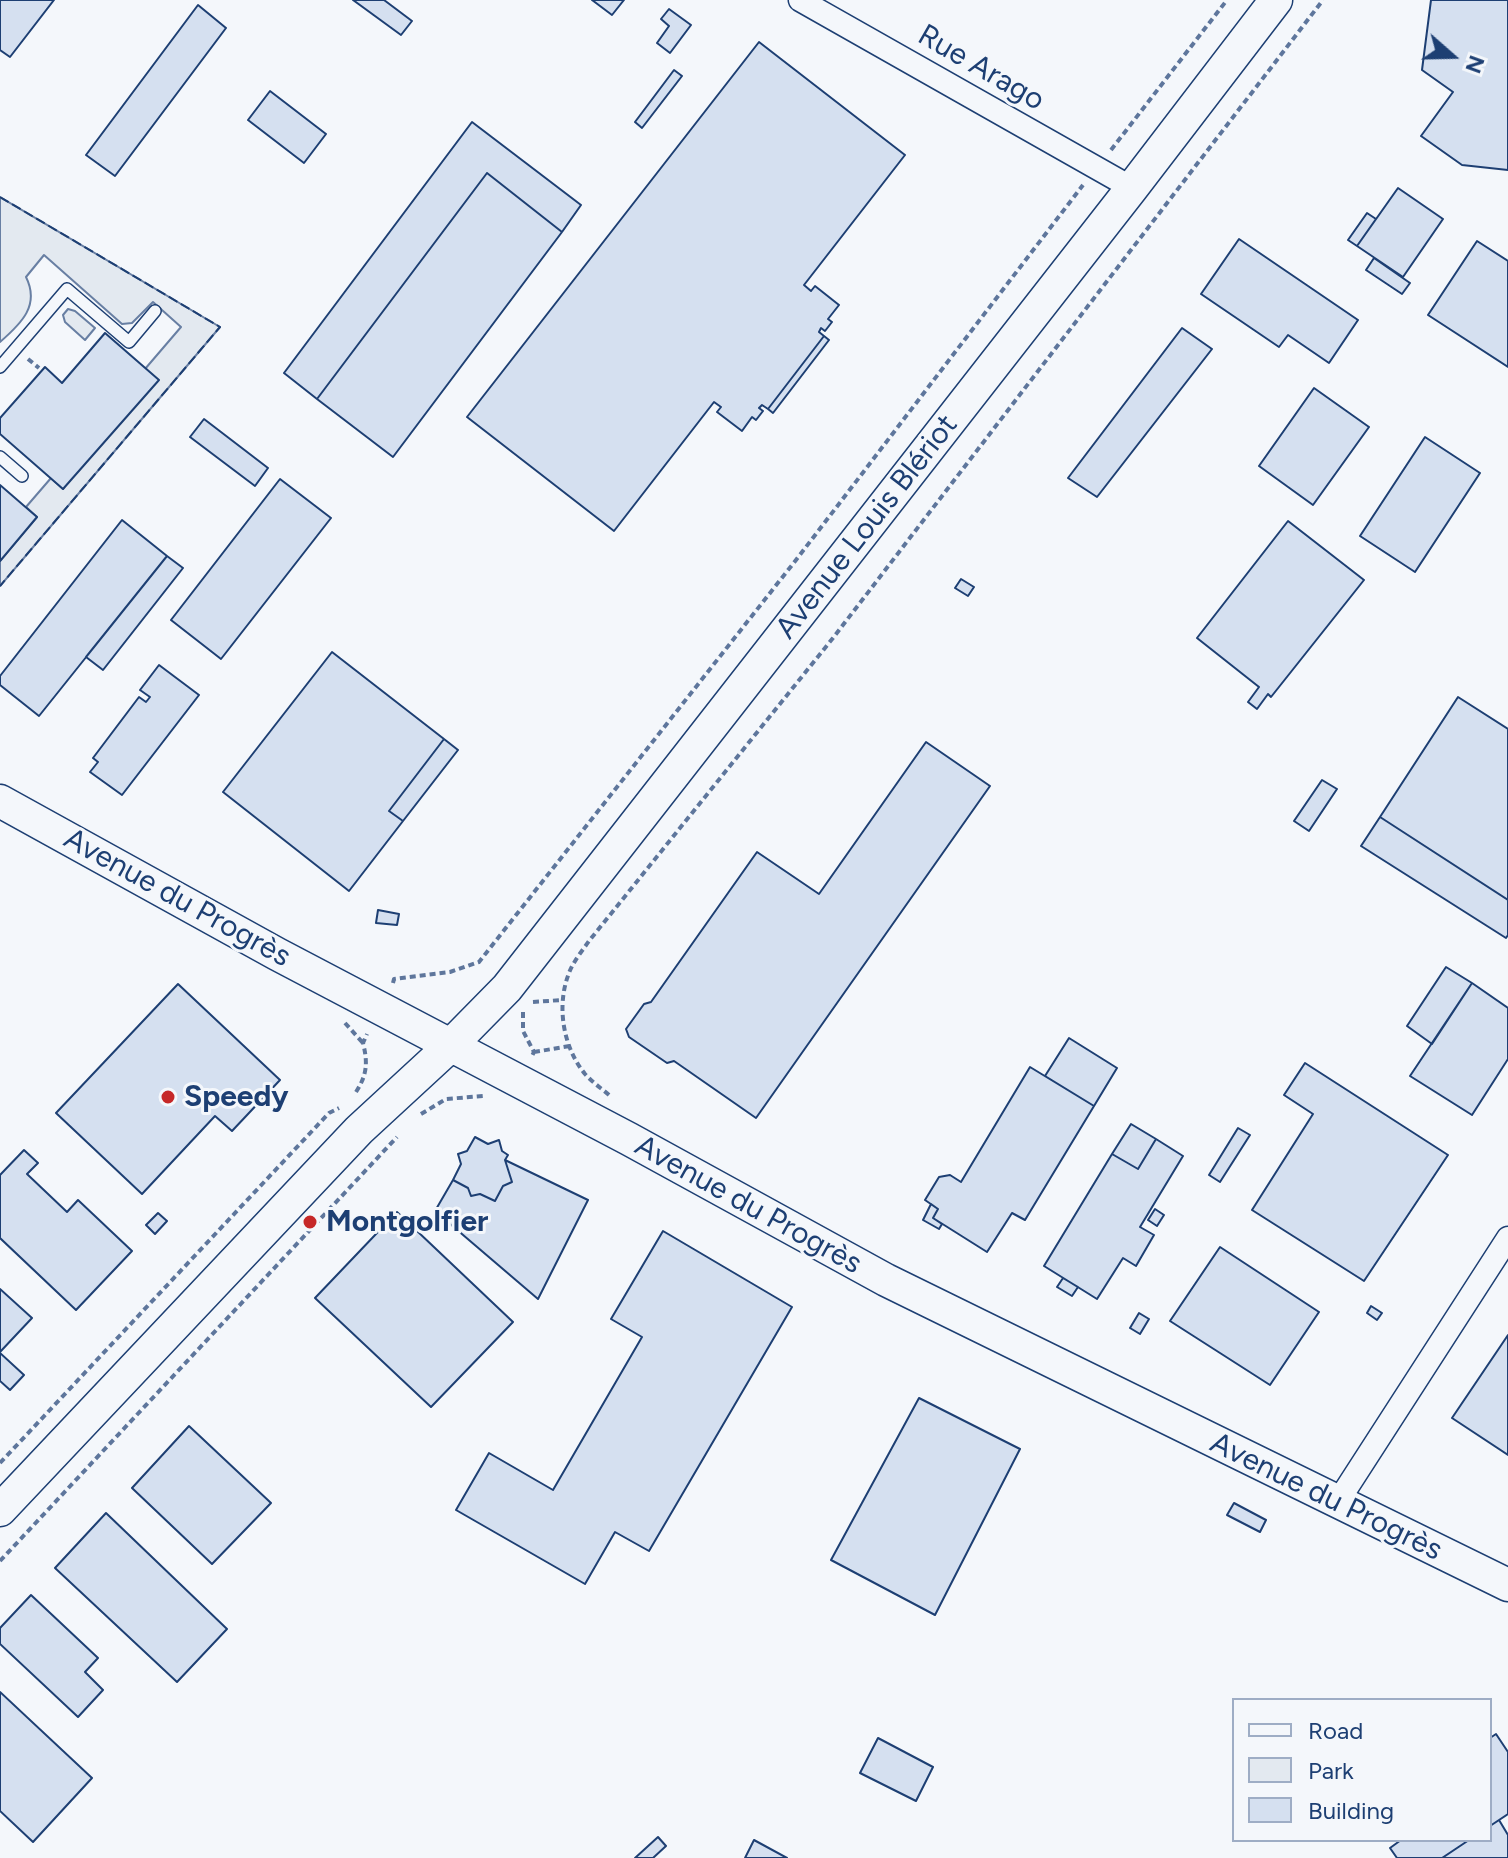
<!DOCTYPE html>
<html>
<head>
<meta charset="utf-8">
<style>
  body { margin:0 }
  #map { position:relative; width:1508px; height:1858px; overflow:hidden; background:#f4f7fb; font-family:Figtree,sans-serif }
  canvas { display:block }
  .legend { position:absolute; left:1232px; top:1698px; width:260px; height:144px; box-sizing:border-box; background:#f4f7fb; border:2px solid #9eadc5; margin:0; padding:10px 14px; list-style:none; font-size:24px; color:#1d3f73 }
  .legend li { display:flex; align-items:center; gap:16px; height:40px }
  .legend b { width:40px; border:2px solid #9eadc5 }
  .north { position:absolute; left:1412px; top:16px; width:80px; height:80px; -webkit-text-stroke:6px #f4f7fb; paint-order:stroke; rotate:110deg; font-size:22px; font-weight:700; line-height:32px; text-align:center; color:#1d3f73 }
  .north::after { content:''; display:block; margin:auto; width:28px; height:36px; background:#1d3f73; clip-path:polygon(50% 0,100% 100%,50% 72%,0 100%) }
</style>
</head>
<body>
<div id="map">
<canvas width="1508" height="1858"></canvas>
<ul class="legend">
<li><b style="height:10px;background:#f4f7fb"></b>Road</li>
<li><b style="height:22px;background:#e3e9f0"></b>Park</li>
<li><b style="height:22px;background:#d5e0f0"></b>Building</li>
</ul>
<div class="north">N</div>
</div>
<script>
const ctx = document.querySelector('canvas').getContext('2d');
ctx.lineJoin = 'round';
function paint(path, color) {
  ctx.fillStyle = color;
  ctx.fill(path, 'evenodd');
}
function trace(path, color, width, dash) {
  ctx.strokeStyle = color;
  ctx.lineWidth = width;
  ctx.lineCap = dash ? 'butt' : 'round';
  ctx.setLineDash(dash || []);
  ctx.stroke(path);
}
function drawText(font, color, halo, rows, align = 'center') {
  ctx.font = font + ' Figtree,sans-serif';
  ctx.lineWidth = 6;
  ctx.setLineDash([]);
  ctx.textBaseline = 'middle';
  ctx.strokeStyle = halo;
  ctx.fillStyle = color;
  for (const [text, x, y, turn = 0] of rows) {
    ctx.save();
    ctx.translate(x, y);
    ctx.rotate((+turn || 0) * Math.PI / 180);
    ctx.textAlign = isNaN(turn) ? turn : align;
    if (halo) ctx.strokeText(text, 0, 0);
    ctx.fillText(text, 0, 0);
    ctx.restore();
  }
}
const green = new Path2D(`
  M 0,197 L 220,327 L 0,586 L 0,561 L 37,517 L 26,507 L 51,478 L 63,489 L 145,369 L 181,327 L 153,302 L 132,323 L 122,324 L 44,255 L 26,277 C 40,305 22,323 0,342 Z
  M 68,309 L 75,311 L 95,328 L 85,340 L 65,322 L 63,315 Z`);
paint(green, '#e3e9f0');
trace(green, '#687fa3', 2);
const building = new Path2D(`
  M 0,0 L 54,0 L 10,57 L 0,50 Z
  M 353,0 L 384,0 L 412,21 L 401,35 Z
  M 592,0 L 624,0 L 612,15 Z
  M 1431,0 L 1508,0 L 1508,170 L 1462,165 L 1421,136 L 1453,92 L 1422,70 Z
  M 198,5 L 226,28 L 115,176 L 86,155 Z
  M 669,9 L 691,25 L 670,53 L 657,43 L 669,26 L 661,19 Z
  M 759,42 L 905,155 L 804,285 L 811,291 L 815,286 L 839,305 L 828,319 L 832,322 L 825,331 L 821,328 L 819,332 L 824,336 L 768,409 L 762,405 L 759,408 L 763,411 L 756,420 L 752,417 L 742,431 L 717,412 L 721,407 L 714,402 L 614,531 L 467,417 Z
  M 674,70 L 682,76 L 642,128 L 635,122 Z
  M 270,91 L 326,134 L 304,163 L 248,120 Z
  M 472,122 L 581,205 L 562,232 L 487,173 L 317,399 L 284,373 Z
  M 487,173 L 562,232 L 393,457 L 317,399 Z
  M 1398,188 L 1443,219 L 1403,277 L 1357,246 Z
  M 1367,213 L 1376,219 L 1357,246 L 1348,240 Z
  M 1239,239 L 1358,320 L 1329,363 L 1288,335 L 1279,347 L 1201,294 Z
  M 1477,241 L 1508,261 L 1508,367 L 1428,315 Z
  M 1374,258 L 1410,283 L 1402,294 L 1366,270 Z
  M 1182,328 L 1212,349 L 1097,497 L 1068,478 Z
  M 105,333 L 159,380 L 63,489 L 0,434 L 0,418 L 45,367 L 62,383 Z
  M 824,336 L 829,340 L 773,413 L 768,409 Z
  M 1314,388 L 1369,427 L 1313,505 L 1259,466 Z
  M 204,419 L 268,468 L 255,486 L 190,437 Z
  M 1425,437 L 1480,473 L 1415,572 L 1360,536 Z
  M 280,479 L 331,518 L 221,659 L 171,620 Z
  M 0,485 L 37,517 L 0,561 Z
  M 122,520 L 167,556 L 39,716 L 0,685 L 0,676 Z
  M 1288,521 L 1364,580 L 1271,697 L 1268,694 L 1257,709 L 1248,702 L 1259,687 L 1197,638 Z
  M 167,556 L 183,568 L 103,670 L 86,657 Z
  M 961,579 L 974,587 L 968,596 L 955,588 Z
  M 332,652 L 444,739 L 389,811 L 403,821 L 349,891 L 223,792 Z
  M 159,665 L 199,695 L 122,795 L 90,772 L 98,762 L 93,758 L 139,697 L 146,702 L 150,697 L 140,690 Z
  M 1458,697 L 1508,729 L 1508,900 L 1380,817 Z
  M 444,739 L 458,750 L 403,821 L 389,811 Z
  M 926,742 L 990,786 L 756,1118 L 674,1061 L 667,1063 L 629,1037 L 626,1029 L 644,1004 L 651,1002 L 757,852 L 819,894 Z
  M 1322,780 L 1337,789 L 1309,831 L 1294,821 Z
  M 1380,817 L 1508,900 L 1508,935 L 1506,938 L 1361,846 Z
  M 378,910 L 399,914 L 397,925 L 376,923 Z
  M 1446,967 L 1472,983 L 1432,1044 L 1407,1026 Z
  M 1472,983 L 1508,1008 L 1508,1059 L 1472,1115 L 1410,1076 Z
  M 178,984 L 280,1080 L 232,1131 L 215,1116 L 142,1194 L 56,1113 Z
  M 1069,1038 L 1117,1068 L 1094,1106 L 1045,1076 Z
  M 1305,1063 L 1448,1155 L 1364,1281 L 1252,1210 L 1313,1114 L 1284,1095 Z
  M 1030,1067 L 1094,1106 L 1025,1220 L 1012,1213 L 987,1252 L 933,1218 L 938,1209 L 925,1200 L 939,1177 L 950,1175 L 961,1182 Z
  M 1131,1124 L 1156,1139 L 1138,1169 L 1112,1154 Z
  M 1238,1128 L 1250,1135 L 1220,1182 L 1209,1175 Z
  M 475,1137 L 488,1144 L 499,1140 L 502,1151 L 508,1155 L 505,1160 L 512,1182 L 503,1186 L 495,1201 L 480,1194 L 471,1196 L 468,1188 L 453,1180 L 461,1164 L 458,1154 L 467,1151 Z
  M 1156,1139 L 1183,1156 L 1140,1227 L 1154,1235 L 1136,1266 L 1123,1258 L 1097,1299 L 1044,1266 L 1112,1154 L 1138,1169 Z
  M 24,1150 L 38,1163 L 27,1174 L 67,1212 L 78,1200 L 132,1251 L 76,1310 L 0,1238 L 0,1175 Z
  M 505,1160 L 588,1200 L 538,1299 L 435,1211 L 453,1180 L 468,1188 L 471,1196 L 480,1194 L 495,1201 L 503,1186 L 512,1182 Z
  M 931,1204 L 938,1209 L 933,1218 L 942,1224 L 939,1229 L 923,1220 Z
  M 1155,1209 L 1164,1215 L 1157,1226 L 1148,1220 Z
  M 397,1212 L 513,1322 L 431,1407 L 315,1298 Z
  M 158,1213 L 167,1221 L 155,1234 L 146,1225 Z
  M 663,1231 L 792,1307 L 649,1551 L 615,1532 L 585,1584 L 456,1510 L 489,1453 L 553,1490 L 642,1337 L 611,1319 Z
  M 1220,1247 L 1319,1312 L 1270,1385 L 1170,1321 Z
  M 1063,1278 L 1078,1287 L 1072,1296 L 1057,1287 Z
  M 0,1289 L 32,1318 L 0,1352 Z
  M 1371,1306 L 1382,1313 L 1377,1320 L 1367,1313 Z
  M 1139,1313 L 1149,1319 L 1140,1334 L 1130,1328 Z
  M 1508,1335 L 1508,1455 L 1452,1418 Z
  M 0,1353 L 24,1375 L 10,1390 L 0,1381 Z
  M 919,1398 L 1020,1449 L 935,1615 L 831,1560 Z
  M 189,1426 L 271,1503 L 212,1564 L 132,1488 Z
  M 1234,1503 L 1266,1520 L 1260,1532 L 1227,1515 Z
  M 106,1513 L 227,1629 L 177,1682 L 55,1568 Z
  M 31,1595 L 98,1658 L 85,1672 L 103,1690 L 78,1717 L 0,1644 L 0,1628 Z
  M 0,1692 L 92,1778 L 33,1842 L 0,1811 Z
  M 1496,1734 L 1508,1752 L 1508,1814 L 1490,1826 L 1490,1738 Z
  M 878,1738 L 933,1767 L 916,1801 L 860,1773 Z
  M 1499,1820 L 1508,1835 L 1508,1858 L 1442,1858 L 1469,1840 L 1490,1840 L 1490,1826 Z
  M 658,1837 L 666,1846 L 653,1858 L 635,1858 Z
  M 754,1840 L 787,1858 L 745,1858 Z
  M 1401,1840 L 1469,1840 L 1442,1858 L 1397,1858 L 1390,1848 Z`);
paint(building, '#d5e0f0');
trace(building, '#1d3f73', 2);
const lane = new Path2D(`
  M 0,367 L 67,289 L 129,342 L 155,311
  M 0,457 L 22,476`);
const street = new Path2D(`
  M 800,0 L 1132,188
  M 1337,1503 L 1508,1238`);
const secondary = new Path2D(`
  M 0,801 L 277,954 L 629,1139 L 886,1280 L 1508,1585
  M 0,1510 L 359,1130 L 449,1047 L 507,988 L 1132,188 L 1276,0`);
trace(lane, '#1d3f73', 14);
trace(street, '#1d3f73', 25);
trace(secondary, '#1d3f73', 35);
trace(new Path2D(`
  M 1111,150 L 1227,0
  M 28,359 L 39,368
  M 393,983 L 394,979 L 450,972 L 479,962 L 796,560 L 1083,185
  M 533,1002 L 562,1000
  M 523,1012 L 523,1031 L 534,1052 L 532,1056
  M 345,1023 L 363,1043
  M 534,1052 L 570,1046
  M 356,1092 C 367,1075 368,1063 363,1043 L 367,1034
  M 609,1095 C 601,1088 592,1082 585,1074 C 563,1047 556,1006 569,973 C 573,962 582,951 589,941 L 833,638 L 1323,0
  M 421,1114 L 446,1099 L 483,1096
  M 0,1463 L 329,1113 L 339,1108
  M 0,1561 L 397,1137`), '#5e769c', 4, [6, 4]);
trace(lane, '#f4f7fb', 11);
trace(street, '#f4f7fb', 22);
trace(secondary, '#f4f7fb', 32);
trace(new Path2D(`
  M 0,197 L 220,327 L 0,586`), '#1d3f73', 2, [10, 4]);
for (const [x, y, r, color] of [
  [168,1097,8,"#c62828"],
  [310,1222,8,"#c62828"]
]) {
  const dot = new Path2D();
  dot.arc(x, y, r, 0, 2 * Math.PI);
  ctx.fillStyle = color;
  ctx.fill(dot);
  trace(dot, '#f4f7fb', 3);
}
drawText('30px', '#1d3f73', '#f4f7fb', [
  ["Rue Arago",981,68,30],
  ["Avenue Louis Blériot",867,527,-52],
  ["Avenue du Progrès",177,898,29],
  ["Avenue du Progrès",748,1205,29],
  ["Avenue du Progrès",1326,1497,26]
]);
drawText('bold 30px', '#1d3f73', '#f4f7fb', [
  ["Speedy",184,1097],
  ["Montgolfier",326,1222]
], 'left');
</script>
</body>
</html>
